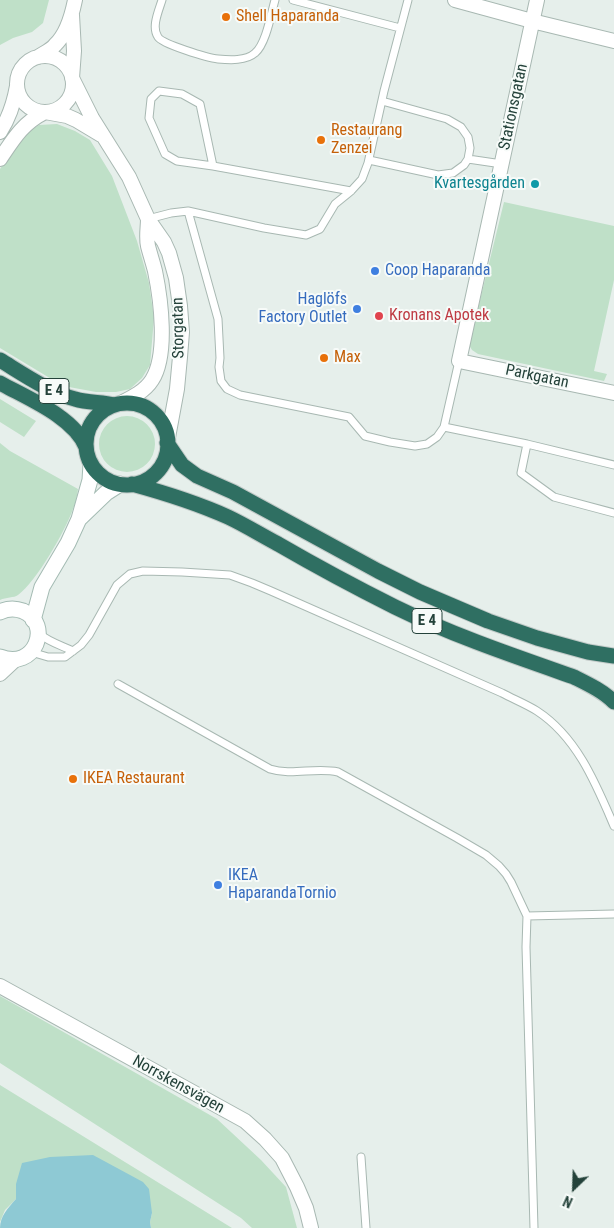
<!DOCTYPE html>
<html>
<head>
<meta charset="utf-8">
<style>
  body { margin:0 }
  #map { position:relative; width:614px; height:1228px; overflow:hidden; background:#e6efeb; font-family:"Roboto Condensed",sans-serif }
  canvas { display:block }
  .north { position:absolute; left:549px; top:1163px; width:50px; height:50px; -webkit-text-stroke:4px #f7fbf9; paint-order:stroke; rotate:204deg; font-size:14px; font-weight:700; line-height:20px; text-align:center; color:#24423a }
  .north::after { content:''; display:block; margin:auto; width:18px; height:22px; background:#24423a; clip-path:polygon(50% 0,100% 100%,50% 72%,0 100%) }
</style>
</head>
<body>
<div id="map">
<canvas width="614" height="1228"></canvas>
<div class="north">N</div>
</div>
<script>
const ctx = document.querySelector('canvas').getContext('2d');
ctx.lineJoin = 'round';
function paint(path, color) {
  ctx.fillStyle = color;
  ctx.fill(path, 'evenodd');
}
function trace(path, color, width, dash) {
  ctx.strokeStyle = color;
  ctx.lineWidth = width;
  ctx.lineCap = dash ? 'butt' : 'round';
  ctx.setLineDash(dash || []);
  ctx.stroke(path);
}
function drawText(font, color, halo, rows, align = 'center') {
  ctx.font = font + ' "Roboto Condensed",sans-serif';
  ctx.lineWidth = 4;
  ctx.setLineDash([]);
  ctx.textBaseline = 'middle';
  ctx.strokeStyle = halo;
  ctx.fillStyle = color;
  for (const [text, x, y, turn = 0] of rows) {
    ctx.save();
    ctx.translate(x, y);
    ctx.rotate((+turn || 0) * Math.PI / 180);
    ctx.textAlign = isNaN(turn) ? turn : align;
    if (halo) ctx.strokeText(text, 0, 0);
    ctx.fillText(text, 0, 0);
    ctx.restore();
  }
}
paint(new Path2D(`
  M 0,0 L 49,0 L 43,23 L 32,32 L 13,38 L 0,45 Z
  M 57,124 L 75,131 L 90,140 L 112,176 L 137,241 L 149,283 L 154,318 L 150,365 L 142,378 L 130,389 L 116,392 L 96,392 L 69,387 L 53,380 L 0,348 L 0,169 L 24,134 L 39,125 Z
  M 504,202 L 614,226 L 614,280 L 594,371 L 607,374 L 604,381 L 478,354 L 472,350 L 469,345 Z
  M 0,399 L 36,421 L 24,437 L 0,422 Z
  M99 444a28 28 0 1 1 56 0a28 28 0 1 1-56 0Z
  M 0,443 L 10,451 L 78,489 C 77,496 76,503 73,509 C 65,531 37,581 18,595 C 14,598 6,597 0,600 Z
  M 0,996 L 217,1119 L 261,1160 L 286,1187 L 297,1228 L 252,1228 L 241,1218 L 0,1063 Z
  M 0,1085 L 232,1228 L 151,1228 L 150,1222 L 152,1213 L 16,1184 L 16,1199 L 5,1210 L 0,1222 Z`), '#bfe0c8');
paint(new Path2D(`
  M 93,1155 L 143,1182 L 149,1189 L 152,1213 L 150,1222 L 151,1228 L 0,1228 C 0,1216 8,1208 16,1199 L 16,1184 L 22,1163 L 50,1157 Z`), '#8ec9d4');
const lane = new Path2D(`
  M 162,0 C 159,10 151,27 158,37 C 162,44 208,58 218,59 C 230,60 246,61 255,53 C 266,44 271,14 275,0
  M 293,0 L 400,28
  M 468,159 L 502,164
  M 369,160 L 438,175 L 453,173 L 464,165 L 468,159 L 470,148 L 468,137 L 461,127 L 447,119 L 382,101
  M 213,166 L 177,161 L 165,154 L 149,118 L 151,99 L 159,91 L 182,94 L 200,104 L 213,166 L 351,191
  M 188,211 L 218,319 L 220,358 L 219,367 L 221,381 L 227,389 L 240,395 L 349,417 L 365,436 L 390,442 L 415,446 L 427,444 L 437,437 L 444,427 L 459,361
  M 148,219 L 171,213 L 188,211 L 264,228 L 306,235 L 320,229 L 335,204 L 351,191 L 362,179 L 368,163 L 384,91 L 408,0
  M 444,427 L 527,444 L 614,465
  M 527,444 L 521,473 L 554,497 L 614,513
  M 38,633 C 49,642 60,645 73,651
  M 31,652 L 48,657 L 65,657 L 81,645 L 89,635 L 117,585 L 130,574 L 143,571 L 182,572 L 230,575 L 252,583 L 271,591 L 502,693 C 513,699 526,704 537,711 C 577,737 596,784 614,826
  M 118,684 L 270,769 C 292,776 315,767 338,772 L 457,838 L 486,855 L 499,866 L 506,874 L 511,882 L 527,916 L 614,914
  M 527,916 L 526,947 L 534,1228
  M 361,1157 L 366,1228`);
const street = new Path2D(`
  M 455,0 L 532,21 L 614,41
  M 537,0 L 459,361 L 614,393
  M 72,15 L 74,51 L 72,78 L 92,118 L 129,177 L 148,219 L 164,242 L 169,253 L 176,278 L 180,306 L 182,332 L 180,357 L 177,389 L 167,443
  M17 84a28 28 0 1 1 56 0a28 28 0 1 1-56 0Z
  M 38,57 C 44,53 51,50 55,45 C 67,34 72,15 75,0
  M 0,132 C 9,118 14,103 17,86
  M 0,159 C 14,138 23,123 45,112 L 67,116 L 76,120 L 101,135
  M 121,403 C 133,397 145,391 152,380 C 168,355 161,300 155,271 C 153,263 150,254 148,246 C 146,237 148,227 148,219
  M 0,674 L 15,660
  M 0,986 L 245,1121 L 265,1139 L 282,1158 L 297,1187 L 306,1208 L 311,1228`);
const secondary = new Path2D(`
  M 80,518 L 106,493 L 120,484
  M 0,612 C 8,608 15,608 23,611 C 53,624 35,671 0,657
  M 33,620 L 42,587 L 68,543 L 79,519 L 90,480 L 91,464`);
const highway = new Path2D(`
  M 0,360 C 23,374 49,392 75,399 C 88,403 101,402 114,405
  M 0,383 C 27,398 74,417 86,447
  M86 444a41 41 0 1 1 82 0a41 41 0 1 1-82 0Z
  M 167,443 L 182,465 L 197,476 L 233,492 L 378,571 L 420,592 L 488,621 L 537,638 L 588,652 L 614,656
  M 132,484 C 165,493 197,503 228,517 C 245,525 261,535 278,544 C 316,566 355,587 395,607 C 452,635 514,656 574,677 C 588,684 603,691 614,702`);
trace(lane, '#a8b8b2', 9);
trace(street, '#a8b8b2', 16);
trace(secondary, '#a4bbb3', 17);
trace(highway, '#c2cac8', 17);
trace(lane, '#fff', 7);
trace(street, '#fff', 14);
trace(secondary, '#fff', 15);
trace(highway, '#2f6f62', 15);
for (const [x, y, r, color] of [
  [226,17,5,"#e8710a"],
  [321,140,5,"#e8710a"],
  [535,184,5,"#0f9aa8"],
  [375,271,5,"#3f7fe0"],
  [357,309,5,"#3f7fe0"],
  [379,316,5,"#e0444e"],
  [324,358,5,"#e8710a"],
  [73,779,5,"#e8710a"],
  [218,885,5,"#3f7fe0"]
]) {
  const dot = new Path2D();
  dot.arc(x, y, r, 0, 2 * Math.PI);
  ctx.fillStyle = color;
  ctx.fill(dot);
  trace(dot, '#f7fbf9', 2);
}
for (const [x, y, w] of [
  [54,391,30],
  [427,621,30]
]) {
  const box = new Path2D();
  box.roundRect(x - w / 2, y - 12.5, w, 25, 4);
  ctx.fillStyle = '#f7fbf9';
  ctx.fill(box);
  trace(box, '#24423a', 1);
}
drawText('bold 15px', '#24423a', null, [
  ["E 4",54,391],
  ["E 4",427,621]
]);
drawText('16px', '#c56008', '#f7fbf9', [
  ["Shell Haparanda",236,17],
  ["Restaurang",331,131],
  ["Zenzei",331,149],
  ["Max",334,358],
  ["IKEA Restaurant",83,779]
], 'left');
drawText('16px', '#24423a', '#f7fbf9', [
  ["Stationsgatan",514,107,-78],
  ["Storgatan",179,328,-91],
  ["Parkgatan",537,377,12],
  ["Norrskensvägen",178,1085,29]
]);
drawText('16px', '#0d838f', '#f7fbf9', [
  ["Kvartesgården",525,184]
], 'right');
drawText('16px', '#366cbe', '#f7fbf9', [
  ["Coop Haparanda",385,271],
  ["Haglöfs",347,300,"right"],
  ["Factory Outlet",347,318,"right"],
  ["IKEA",228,876],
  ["HaparandaTornio",228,894]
], 'left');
drawText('16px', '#be3a42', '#f7fbf9', [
  ["Kronans Apotek",389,316]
], 'left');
</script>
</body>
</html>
